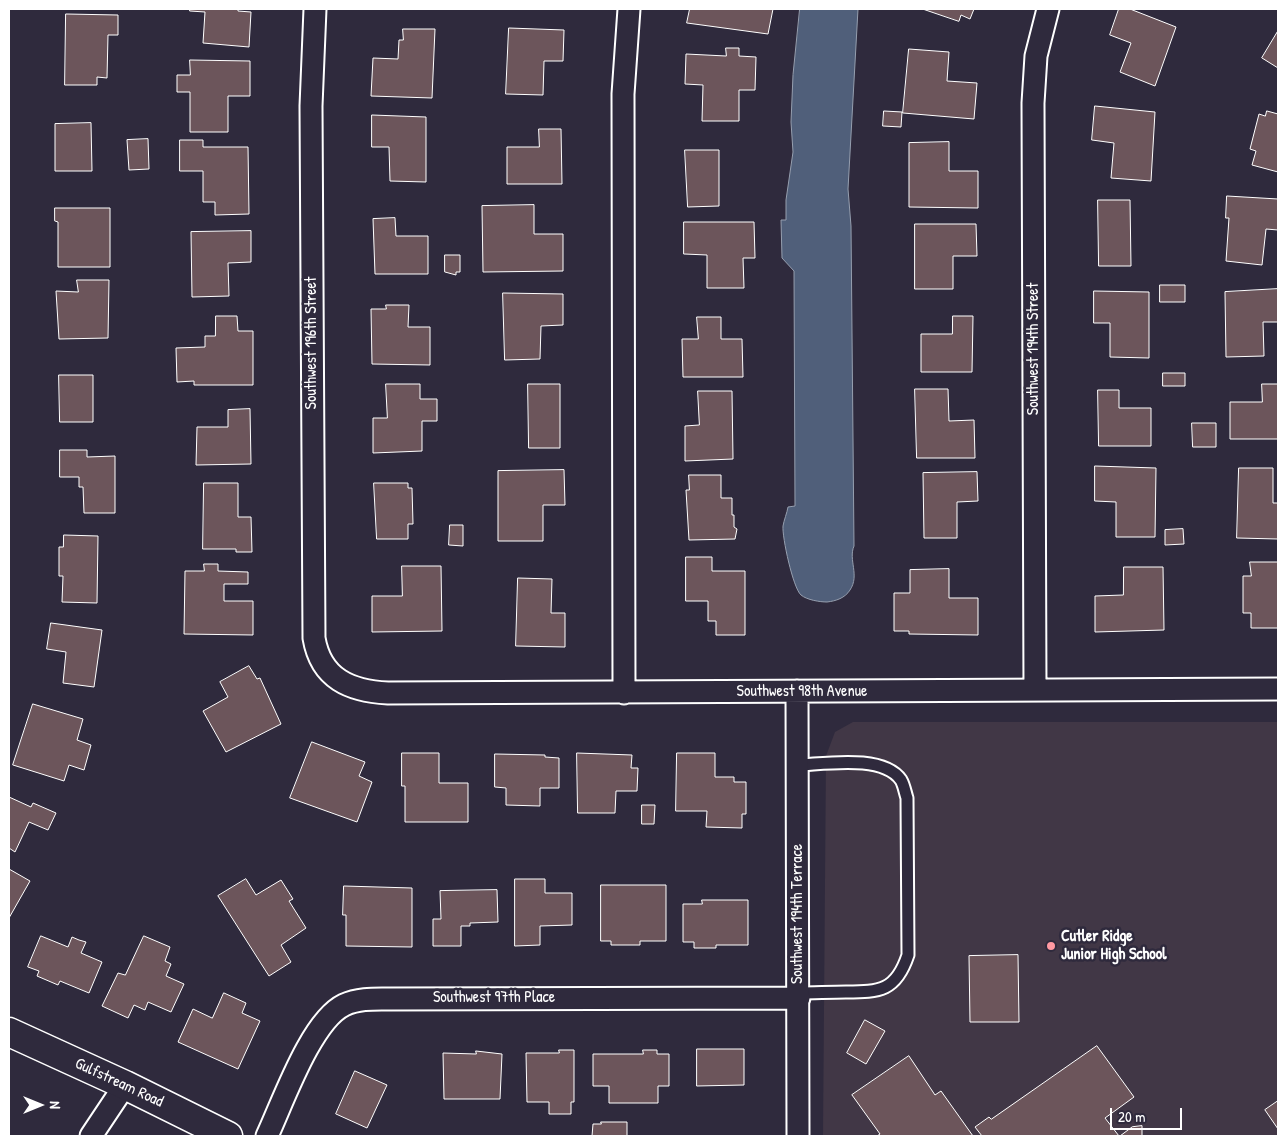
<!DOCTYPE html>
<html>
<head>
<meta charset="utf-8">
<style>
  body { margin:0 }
  #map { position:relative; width:1287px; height:1145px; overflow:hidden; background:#2f2a3d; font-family:"Patrick Hand",sans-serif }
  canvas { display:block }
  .frame { position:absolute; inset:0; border:10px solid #fff; pointer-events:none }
  .north { position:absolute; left:15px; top:1080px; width:50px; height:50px; -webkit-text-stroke:4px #2f2a3d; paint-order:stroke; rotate:90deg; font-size:14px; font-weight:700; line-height:20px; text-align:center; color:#fff }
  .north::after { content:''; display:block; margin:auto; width:18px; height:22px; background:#fff; clip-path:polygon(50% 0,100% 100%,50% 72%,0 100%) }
  .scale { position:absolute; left:1110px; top:1108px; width:72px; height:22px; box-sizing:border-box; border:2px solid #fff; border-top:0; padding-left:6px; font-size:15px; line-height:18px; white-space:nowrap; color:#fff; -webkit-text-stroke:4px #2f2a3d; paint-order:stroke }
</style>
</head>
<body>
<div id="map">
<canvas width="1287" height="1145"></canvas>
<div class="frame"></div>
<div class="north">N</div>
<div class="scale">20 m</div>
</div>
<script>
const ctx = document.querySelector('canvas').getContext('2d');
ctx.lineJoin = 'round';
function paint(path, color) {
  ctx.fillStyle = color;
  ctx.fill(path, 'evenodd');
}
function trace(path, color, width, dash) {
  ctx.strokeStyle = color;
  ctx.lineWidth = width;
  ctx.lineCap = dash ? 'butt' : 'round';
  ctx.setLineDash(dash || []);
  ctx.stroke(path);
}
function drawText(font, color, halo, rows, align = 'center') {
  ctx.font = font + ' "Patrick Hand",sans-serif';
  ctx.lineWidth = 5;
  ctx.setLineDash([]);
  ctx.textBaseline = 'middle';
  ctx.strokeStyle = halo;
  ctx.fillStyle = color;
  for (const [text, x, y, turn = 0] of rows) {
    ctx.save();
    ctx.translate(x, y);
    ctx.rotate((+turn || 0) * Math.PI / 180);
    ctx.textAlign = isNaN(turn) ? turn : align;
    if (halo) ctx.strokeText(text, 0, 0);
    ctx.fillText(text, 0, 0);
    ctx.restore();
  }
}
paint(new Path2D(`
  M 853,722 L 1278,722 L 1278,1136 L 823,1136 L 826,756 L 835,732 Z`), '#413746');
const water = new Path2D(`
  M 800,9 L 858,9 L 848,189 L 851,226 L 854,546 C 848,560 860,575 850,590 C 845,598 836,601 827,602 C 820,602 807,600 801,595 C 793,588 782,537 783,526 C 784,520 787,513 788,507 L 795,506 L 794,271 L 782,258 L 781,220 L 786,220 L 786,200 L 793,152 L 791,122 L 793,75 Z`);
paint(water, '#505f7a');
trace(water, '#969faf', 1);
const building = new Path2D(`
  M 190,9 L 238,9 L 238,11 L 251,12 L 249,47 L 203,43 L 205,12 L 190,11 Z
  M 690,9 L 773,9 L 768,34 L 687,23 Z
  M 923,9 L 974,9 L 970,19 L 961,15 L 959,21 Z
  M 1119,9 L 1130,9 L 1176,27 L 1155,86 L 1120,72 L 1131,43 L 1110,35 Z
  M 66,14 L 118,15 L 118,35 L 108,35 L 107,78 L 97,77 L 97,85 L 65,85 Z
  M 509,28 L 564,30 L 563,61 L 544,61 L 543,95 L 506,94 Z
  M 403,29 L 435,29 L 432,98 L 371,96 L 373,58 L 398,59 L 399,40 L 403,40 Z
  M 1278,31 L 1278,68 L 1262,58 Z
  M 726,48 L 739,48 L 739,56 L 756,57 L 755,90 L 739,90 L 739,121 L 702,121 L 703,85 L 685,84 L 686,54 L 726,56 Z
  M 909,49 L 949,52 L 947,81 L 977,83 L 974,119 L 903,113 Z
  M 190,60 L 250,61 L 250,96 L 228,96 L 228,132 L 190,132 L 190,92 L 177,92 L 177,75 L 190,75 Z
  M 1095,106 L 1155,112 L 1151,181 L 1111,178 L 1114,143 L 1092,140 Z
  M 884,111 L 902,112 L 901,127 L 883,126 Z
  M 1267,111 L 1278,114 L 1278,172 L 1252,165 L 1256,151 L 1250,149 L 1259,114 L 1265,116 Z
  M 372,115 L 426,117 L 426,182 L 390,181 L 389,147 L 372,147 Z
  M 91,123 L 92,171 L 55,171 L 55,124 Z
  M 539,129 L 561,129 L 562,184 L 507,184 L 507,147 L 539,147 Z
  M 148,139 L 149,169 L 129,170 L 127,140 Z
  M 180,140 L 203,140 L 203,147 L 248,147 L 249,214 L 215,215 L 215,202 L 203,202 L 203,171 L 180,171 Z
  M 949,142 L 949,171 L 978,171 L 978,208 L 909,207 L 909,143 Z
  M 685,150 L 719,150 L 719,206 L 688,207 Z
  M 1227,196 L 1278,199 L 1278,230 L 1266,229 L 1262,265 L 1226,261 L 1229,218 L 1226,218 Z
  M 1098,200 L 1130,200 L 1131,266 L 1099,266 Z
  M 534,205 L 534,234 L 563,234 L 563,271 L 483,272 L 482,206 Z
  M 55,208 L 110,208 L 110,267 L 58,267 L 58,222 L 55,221 Z
  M 395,218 L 396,236 L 428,236 L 428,274 L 375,274 L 373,219 Z
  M 684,222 L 754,222 L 755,258 L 743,258 L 744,288 L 707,288 L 707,255 L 684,254 Z
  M 915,224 L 976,224 L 977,256 L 953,256 L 953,289 L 915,289 Z
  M 251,231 L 251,262 L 228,263 L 229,296 L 192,297 L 191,232 Z
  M 445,255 L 460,255 L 460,272 L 456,272 L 456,275 L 445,272 Z
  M 77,280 L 109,280 L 108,338 L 59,339 L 56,291 L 78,292 Z
  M 1160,285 L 1185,285 L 1185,302 L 1160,302 Z
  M 1278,289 L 1278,322 L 1263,322 L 1264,356 L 1226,357 L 1225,292 Z
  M 1094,291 L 1149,292 L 1149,358 L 1110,357 L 1110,323 L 1094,323 Z
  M 503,293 L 563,294 L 563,325 L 541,326 L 540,359 L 505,360 Z
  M 386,305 L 409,305 L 408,327 L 430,327 L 430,365 L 372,364 L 371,309 L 386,309 Z
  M 216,316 L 237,316 L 238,331 L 253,331 L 253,385 L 194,385 L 194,381 L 177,382 L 176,348 L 205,347 L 205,336 L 215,336 Z
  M 953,316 L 973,316 L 972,372 L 921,372 L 921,334 L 952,334 Z
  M 697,317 L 721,317 L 721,339 L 742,339 L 743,377 L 683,377 L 682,339 L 698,339 Z
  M 1163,373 L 1185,373 L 1185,386 L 1163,386 Z
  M 59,375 L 93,375 L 93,422 L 60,422 Z
  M 386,384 L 420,384 L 420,399 L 437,399 L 437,421 L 422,421 L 422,451 L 373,453 L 373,418 L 387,418 Z
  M 528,384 L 560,384 L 560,448 L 529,448 Z
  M 1262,384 L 1278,384 L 1278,439 L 1230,439 L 1230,402 L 1262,402 Z
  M 915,389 L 948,389 L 949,421 L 974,420 L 975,458 L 917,458 Z
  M 1098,390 L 1119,390 L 1119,408 L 1151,408 L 1151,446 L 1099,446 Z
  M 698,391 L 732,391 L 733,459 L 685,461 L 685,426 L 699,425 Z
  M 250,409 L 251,464 L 196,465 L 197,427 L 228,427 L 228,410 Z
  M 1192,423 L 1216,423 L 1216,447 L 1193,447 Z
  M 60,450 L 87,450 L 87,457 L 115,456 L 115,513 L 84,513 L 83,487 L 79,487 L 79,477 L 60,477 Z
  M 1095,466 L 1156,468 L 1155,537 L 1116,537 L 1116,502 L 1095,501 Z
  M 1239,468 L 1273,468 L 1273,503 L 1278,503 L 1278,539 L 1237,538 Z
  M 564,470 L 565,505 L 543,505 L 543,541 L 498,541 L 498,471 Z
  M 977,472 L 978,501 L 957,502 L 957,538 L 924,538 L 923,473 Z
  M 689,475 L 721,475 L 721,498 L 732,498 L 732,515 L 734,515 L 734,527 L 737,529 L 735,539 L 689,540 L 686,490 L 689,490 Z
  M 204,483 L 238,483 L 238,517 L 251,517 L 252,552 L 236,552 L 236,549 L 203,549 Z
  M 374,483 L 408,483 L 408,488 L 412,488 L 413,524 L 408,524 L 408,539 L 377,539 Z
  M 450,525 L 463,525 L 463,546 L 449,545 Z
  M 1183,529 L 1184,544 L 1165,545 L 1165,530 Z
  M 64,535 L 98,536 L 97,603 L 62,602 L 63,576 L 59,576 L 59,547 L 63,547 Z
  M 686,557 L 712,557 L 712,571 L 745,571 L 745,635 L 716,635 L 716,621 L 708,621 L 708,601 L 686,601 Z
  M 1250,562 L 1278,562 L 1278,628 L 1251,628 L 1251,613 L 1243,613 L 1243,576 L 1251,576 Z
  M 204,564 L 218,564 L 218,571 L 248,572 L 248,584 L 224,584 L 224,601 L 253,601 L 253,635 L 184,634 L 185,571 L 204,571 Z
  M 402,566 L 441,566 L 442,631 L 372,632 L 372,596 L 402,596 Z
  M 1124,567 L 1163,567 L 1164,630 L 1095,632 L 1095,596 L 1123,595 Z
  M 949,569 L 949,598 L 978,598 L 978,635 L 909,634 L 909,631 L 894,631 L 894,593 L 910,593 L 910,570 Z
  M 518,578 L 552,579 L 551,613 L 565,613 L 565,647 L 516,646 Z
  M 51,623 L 102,630 L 94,687 L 63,683 L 66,652 L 47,649 Z
  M 249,666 L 257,679 L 260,678 L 281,724 L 226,752 L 203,711 L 228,697 L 220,682 Z
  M 33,704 L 83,719 L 77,740 L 91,745 L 84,770 L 69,765 L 64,781 L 13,765 Z
  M 312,742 L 365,762 L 359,776 L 372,782 L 357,822 L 290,798 Z
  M 402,753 L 439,753 L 439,783 L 468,783 L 468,822 L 405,822 L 405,786 L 402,786 Z
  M 577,753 L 632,755 L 631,768 L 638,768 L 637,791 L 616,791 L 615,813 L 578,813 Z
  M 677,753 L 715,753 L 715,777 L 734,777 L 734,782 L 746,782 L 746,814 L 742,814 L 742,828 L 706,827 L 707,811 L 676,811 Z
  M 495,754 L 545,755 L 545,757 L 559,758 L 559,788 L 540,788 L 540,806 L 506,805 L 506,788 L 495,787 Z
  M 9,797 L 31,807 L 33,803 L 56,813 L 48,830 L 29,822 L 15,852 L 9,848 Z
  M 642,805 L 655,805 L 654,824 L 642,824 Z
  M 9,869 L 30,881 L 9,918 Z
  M 246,879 L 256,895 L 281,880 L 293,899 L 289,901 L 306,928 L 281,945 L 291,962 L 269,976 L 218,896 Z
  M 515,879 L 545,879 L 545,893 L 572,893 L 572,925 L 540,926 L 540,945 L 515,946 Z
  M 601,885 L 666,885 L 666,941 L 640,941 L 640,945 L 611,945 L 611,941 L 601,941 Z
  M 344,886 L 412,888 L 412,947 L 346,946 L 346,915 L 343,915 Z
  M 497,890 L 498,922 L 470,923 L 470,926 L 461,926 L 461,946 L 433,946 L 433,919 L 441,919 L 440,891 Z
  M 702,900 L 748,900 L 748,945 L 716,945 L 716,948 L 694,948 L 694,942 L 683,942 L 683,904 L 702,904 Z
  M 41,936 L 68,947 L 72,937 L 79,940 L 86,942 L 81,953 L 102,962 L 89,993 L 60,981 L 58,985 L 37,976 L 39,971 L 28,967 Z
  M 144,936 L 170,947 L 165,961 L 171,964 L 166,976 L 184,984 L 171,1012 L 148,1002 L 145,1010 L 134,1005 L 128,1018 L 102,1006 L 118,973 L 125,975 Z
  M 1018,955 L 1019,1022 L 970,1022 L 969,956 Z
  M 224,993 L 246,1003 L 242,1013 L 260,1021 L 238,1069 L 178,1042 L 193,1009 L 212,1018 Z
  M 865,1020 L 885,1031 L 866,1064 L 847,1053 Z
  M 1097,1046 L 1134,1097 L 1105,1118 L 1119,1136 L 982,1136 L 975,1127 L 989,1117 L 991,1119 Z
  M 697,1049 L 744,1049 L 744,1085 L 697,1086 Z
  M 559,1050 L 574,1050 L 574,1102 L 571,1102 L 571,1114 L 549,1114 L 549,1102 L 527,1102 L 526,1053 L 559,1053 Z
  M 643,1050 L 657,1050 L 657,1054 L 669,1054 L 669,1086 L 658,1086 L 658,1103 L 609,1103 L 609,1086 L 593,1086 L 593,1054 L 643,1054 Z
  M 476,1051 L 502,1054 L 500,1099 L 444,1099 L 443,1053 L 476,1054 Z
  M 909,1056 L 935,1095 L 941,1091 L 973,1136 L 877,1136 L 880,1134 L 852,1095 Z
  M 355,1071 L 387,1085 L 367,1128 L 336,1114 Z
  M 1278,1101 L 1278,1129 L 1265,1110 Z
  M 601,1122 L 627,1122 L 627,1136 L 592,1136 L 593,1124 L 601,1124 Z
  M 1142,1126 L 1142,1136 L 1120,1136 L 1132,1127 Z`);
paint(building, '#6c555b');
trace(building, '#fff', 1);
const service = new Path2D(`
  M 797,765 C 825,764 883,754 901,780 C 904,785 905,792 907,798 L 908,955 C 896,991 880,992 846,992 C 830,992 814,993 799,993`);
const minor = new Path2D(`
  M 315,9 L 311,106 L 314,638 C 321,679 350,691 388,693 L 1278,689
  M 1035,690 L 1033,103 L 1036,56 L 1048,9
  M 797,691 L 798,1136
  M 624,693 L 623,94 L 629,9
  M 91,1136 L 125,1085
  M 267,1136 C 283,1102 311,1021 344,1005 C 359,998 375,999 390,999 L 799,998`);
const tertiary = new Path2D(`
  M 9,1032 L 125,1085 L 228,1136`);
trace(service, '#fff', 15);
trace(minor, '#fff', 25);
trace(tertiary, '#fff', 31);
trace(service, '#2f2a3d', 11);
trace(minor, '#2f2a3d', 21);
trace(tertiary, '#2f2a3d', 28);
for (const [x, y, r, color] of [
  [1051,946,5,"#ff9aa2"]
]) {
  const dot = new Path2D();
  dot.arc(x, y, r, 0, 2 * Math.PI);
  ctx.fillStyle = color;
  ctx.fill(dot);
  trace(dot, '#2f2a3d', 2);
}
drawText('16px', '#fff', '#2f2a3d', [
  ["Southwest 196th Street",312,343,-90],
  ["Southwest 194th Street",1034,349,-90],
  ["Southwest 98th Avenue",802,692],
  ["Southwest 194th Terrace",798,914,-90],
  ["Southwest 97th Place",494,998],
  ["Gulfstream Road",119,1083,25]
]);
drawText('bold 16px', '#fff', '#2f2a3d', [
  ["Cutler Ridge",1061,937],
  ["Junior High School",1061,955]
], 'left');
</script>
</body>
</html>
